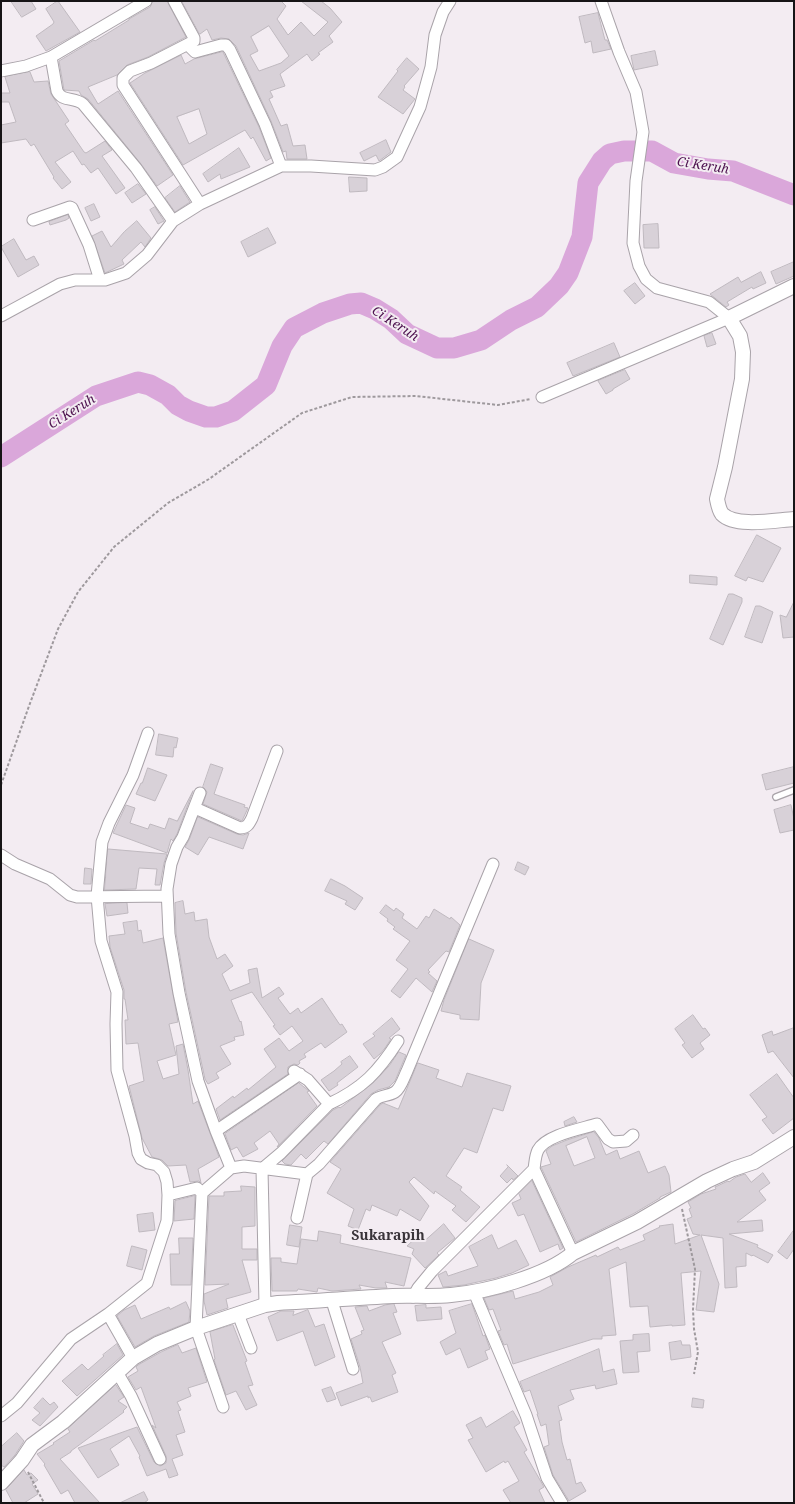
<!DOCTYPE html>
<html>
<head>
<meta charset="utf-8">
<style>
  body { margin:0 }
  #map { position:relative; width:795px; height:1504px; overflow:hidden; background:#f3ecf2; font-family:"Noto Serif",serif }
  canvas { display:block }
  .frame { position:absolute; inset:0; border:2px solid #161416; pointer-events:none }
</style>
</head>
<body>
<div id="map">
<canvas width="795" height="1504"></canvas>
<div class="frame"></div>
</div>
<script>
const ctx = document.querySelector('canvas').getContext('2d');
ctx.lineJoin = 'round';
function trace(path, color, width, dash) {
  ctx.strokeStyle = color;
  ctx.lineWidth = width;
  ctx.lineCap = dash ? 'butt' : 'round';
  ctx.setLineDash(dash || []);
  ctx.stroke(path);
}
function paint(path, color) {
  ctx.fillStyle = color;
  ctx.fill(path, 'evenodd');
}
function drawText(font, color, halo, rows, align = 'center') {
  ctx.font = font + ' "Noto Serif",serif';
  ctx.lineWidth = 4;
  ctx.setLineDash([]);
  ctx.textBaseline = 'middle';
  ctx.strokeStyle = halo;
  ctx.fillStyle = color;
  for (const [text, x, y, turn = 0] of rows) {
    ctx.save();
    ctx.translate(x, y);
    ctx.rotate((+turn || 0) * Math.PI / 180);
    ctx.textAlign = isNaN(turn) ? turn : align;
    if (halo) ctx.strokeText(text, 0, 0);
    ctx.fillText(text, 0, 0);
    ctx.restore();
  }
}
trace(new Path2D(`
  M 1,457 L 96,396 L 138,382 L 150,385 L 168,395 L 178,405 L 189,411 L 206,417 L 216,417 L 233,411 L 266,385 L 282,346 L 294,328 L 323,313 L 350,304 L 361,303 L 375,309 L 391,319 L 407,334 L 437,348 L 454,348 L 481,340 L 511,320 L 537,307 L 559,286 L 568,273 L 582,237 L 588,183 L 602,161 L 610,154 L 624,151 L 652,151 L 674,163 L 708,169 L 733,171 L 794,195`), '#daa7da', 21);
const building = new Path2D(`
  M 11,1 L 31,1 L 36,9 L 22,17 Z
  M 58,1 L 80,32 L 46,51 L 36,36 L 53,24 L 54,22 L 46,9 Z
  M 153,1 L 167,1 L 186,37 L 148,57 L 127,65 L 117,75 L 88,87 L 98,104 L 118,91 L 173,175 L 157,186 L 141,164 L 88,99 L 81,95 L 79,91 L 64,90 L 59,61 L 94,40 L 95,41 L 129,20 L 129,19 L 150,7 Z
  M 182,1 L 281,1 L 286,6 L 277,19 L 288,35 L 301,22 L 314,36 L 328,22 L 301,1 L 321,1 L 330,8 L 342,22 L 329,36 L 333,42 L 318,53 L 320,54 L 312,61 L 307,54 L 280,74 L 285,86 L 270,91 L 273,97 L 269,99 L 281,126 L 287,124 L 293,146 L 305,145 L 307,159 L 287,159 L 286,151 L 283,152 L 271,121 L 236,46 L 229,39 L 221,38 L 212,40 L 207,29 L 200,34 ZM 269,26 L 289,56 L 281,63 L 259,71 L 250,55 L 258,51 L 251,37 Z
  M 598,13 L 605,40 L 607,40 L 611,49 L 593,53 L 591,41 L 585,43 L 579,17 Z
  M 655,51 L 658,65 L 634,70 L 631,56 Z
  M 223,52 L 259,127 L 271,158 L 266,161 L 253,137 L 251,139 L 245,130 L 183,165 L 130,83 L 145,73 L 181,55 L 185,64 L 194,59 ZM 199,109 L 207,134 L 189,144 L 177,117 Z
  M 407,58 L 419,69 L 404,86 L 405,87 L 403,90 L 415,99 L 403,114 L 378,97 L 398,71 L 397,70 Z
  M 30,72 L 34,82 L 48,81 L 51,94 L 69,121 L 65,124 L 84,152 L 86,153 L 105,141 L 112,150 L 102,156 L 125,188 L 116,194 L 98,168 L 91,173 L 84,164 L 82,165 L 73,151 L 55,162 L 71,182 L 62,189 L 53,178 L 54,177 L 34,144 L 31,146 L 26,139 L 1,143 L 1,125 L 16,122 L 9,102 L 1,102 L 1,93 L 10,93 L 5,77 Z
  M 386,140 L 391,152 L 379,161 L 376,155 L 364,161 L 360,153 Z
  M 239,148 L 250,167 L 221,179 L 220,174 L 208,182 L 203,174 Z
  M 349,177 L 367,178 L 367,191 L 350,192 Z
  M 138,184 L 146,194 L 132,203 L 125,193 Z
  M 180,186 L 190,202 L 175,212 L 165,198 Z
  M 94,204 L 100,217 L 91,221 L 85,208 Z
  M 155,207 L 164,221 L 158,224 L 150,210 Z
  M 68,215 L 69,218 L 66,220 L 50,225 L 49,222 Z
  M 137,221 L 151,238 L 145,247 L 141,242 L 122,260 L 124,264 L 105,273 L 92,236 L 102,231 L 111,247 L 124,232 Z
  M 658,224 L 659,248 L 644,248 L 643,225 Z
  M 268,228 L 276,243 L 248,257 L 241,242 Z
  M 14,239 L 26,260 L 34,256 L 39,265 L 18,277 L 1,247 Z
  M 794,262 L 794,276 L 776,284 L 771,272 Z
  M 761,272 L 766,283 L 753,289 L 752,287 L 727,302 L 729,305 L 726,307 L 710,294 L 738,277 L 741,282 Z
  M 635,283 L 645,296 L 635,304 L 624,291 Z
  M 712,333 L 716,344 L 707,347 L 704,336 Z
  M 614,343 L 620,357 L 573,376 L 567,363 Z
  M 625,370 L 630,379 L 613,389 L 613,390 L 606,394 L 598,381 Z
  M 757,535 L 781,548 L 763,582 L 748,577 L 746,581 L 735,576 Z
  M 690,575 L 717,577 L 717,585 L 690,583 Z
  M 729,594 L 733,594 L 742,598 L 742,602 L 723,645 L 710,639 Z
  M 794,602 L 794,637 L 783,638 L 780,615 L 786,617 Z
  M 756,606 L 760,606 L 773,612 L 762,643 L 745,637 Z
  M 159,734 L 178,738 L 176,748 L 174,747 L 173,757 L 156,755 Z
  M 211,764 L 223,768 L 214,794 L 245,805 L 244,807 L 248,808 L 242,821 L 203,804 L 207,792 L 203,787 Z
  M 794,767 L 794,783 L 766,790 L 762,775 Z
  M 148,768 L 167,775 L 155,801 L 136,794 L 141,783 L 142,783 Z
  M 193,791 L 177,834 L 173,841 L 171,839 L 167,853 L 113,833 L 126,805 L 135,808 L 130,823 L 148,829 L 150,824 L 165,829 L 169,818 L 177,821 Z
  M 791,805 L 794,819 L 794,830 L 780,833 L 774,810 Z
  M 198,817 L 237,834 L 243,835 L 249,833 L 243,849 L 209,837 L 198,855 L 185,847 L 189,840 Z
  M 108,849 L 167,854 L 164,863 L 160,885 L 155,885 L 157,869 L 139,868 L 136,889 L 105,890 Z
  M 518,862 L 529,867 L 525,875 L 515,870 Z
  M 85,868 L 92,869 L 91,884 L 84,884 Z
  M 331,879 L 345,886 L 363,898 L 355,910 L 345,904 L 347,901 L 325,891 Z
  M 183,901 L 185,914 L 194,912 L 195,921 L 207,919 L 209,937 L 217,959 L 225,954 L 233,966 L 222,974 L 230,991 L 250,983 L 248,970 L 257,968 L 262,998 L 279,987 L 284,994 L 278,998 L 290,1014 L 298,1008 L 301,1013 L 322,998 L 340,1025 L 342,1024 L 347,1032 L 325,1048 L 321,1043 L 304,1054 L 306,1057 L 299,1061 L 300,1063 L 298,1065 L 294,1064 L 288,1067 L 288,1074 L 220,1120 L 216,1109 L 233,1096 L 234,1098 L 247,1088 L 248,1090 L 276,1067 L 264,1049 L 279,1038 L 289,1051 L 303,1041 L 292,1026 L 280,1035 L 273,1026 L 275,1025 L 252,992 L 231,1000 L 240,1022 L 241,1021 L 244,1035 L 234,1037 L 235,1040 L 220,1046 L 231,1064 L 216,1073 L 219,1078 L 208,1084 L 205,1079 L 186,992 L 176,933 L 175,903 Z
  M 127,903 L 128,913 L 107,916 L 105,904 Z
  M 386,905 L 394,911 L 396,908 L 404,914 L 402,918 L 417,929 L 426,916 L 429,918 L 434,909 L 450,919 L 451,917 L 460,925 L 449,952 L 446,951 L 428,970 L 430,972 L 428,973 L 437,981 L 432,992 L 416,978 L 400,998 L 391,991 L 408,969 L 396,960 L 410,941 L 393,929 L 395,927 L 387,921 L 388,919 L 380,913 Z
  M 137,921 L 138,931 L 141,930 L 143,943 L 163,938 L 178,1022 L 169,1024 L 176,1055 L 157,1061 L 163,1079 L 179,1074 L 176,1046 L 183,1044 L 188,1070 L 193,1104 L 198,1101 L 219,1157 L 198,1169 L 201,1183 L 199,1181 L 190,1182 L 186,1165 L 168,1166 L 162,1160 L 152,1157 L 142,1138 L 129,1086 L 144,1081 L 138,1043 L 126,1044 L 125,1020 L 128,1020 L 125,999 L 124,999 L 124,990 L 110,947 L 109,936 L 125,934 L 123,923 Z
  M 469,939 L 494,950 L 481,983 L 479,1020 L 460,1019 L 460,1015 L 441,1011 L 444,1000 Z
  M 693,1015 L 703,1029 L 705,1028 L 710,1035 L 700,1043 L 704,1049 L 692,1058 L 682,1045 L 685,1043 L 675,1029 Z
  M 392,1018 L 400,1029 L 389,1038 L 391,1039 L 385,1048 L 380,1054 L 374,1059 L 363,1044 L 375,1036 L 373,1034 Z
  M 794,1028 L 794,1078 L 773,1051 L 768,1053 L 762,1035 L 772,1031 L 773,1035 Z
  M 399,1052 L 406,1055 L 395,1081 L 389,1087 L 378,1090 L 371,1094 L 328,1144 L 324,1141 L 306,1159 L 301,1154 L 291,1165 L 285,1164 L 282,1161 L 333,1110 L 339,1107 L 340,1108 L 373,1083 L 389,1066 Z
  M 350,1056 L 358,1067 L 337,1083 L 338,1085 L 329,1091 L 321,1080 L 334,1071 L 342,1064 L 341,1062 Z
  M 418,1063 L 439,1070 L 436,1078 L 462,1087 L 467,1073 L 511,1086 L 503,1111 L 493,1108 L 477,1153 L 464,1148 L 446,1176 L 462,1187 L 460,1190 L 480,1207 L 466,1222 L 452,1210 L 456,1206 L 435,1191 L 434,1194 L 414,1177 L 409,1182 L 429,1206 L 420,1221 L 400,1209 L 397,1216 L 372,1205 L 370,1211 L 366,1209 L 358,1230 L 348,1226 L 354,1209 L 327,1193 L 341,1169 L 330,1162 L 380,1105 L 383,1103 L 398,1109 Z
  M 777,1074 L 794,1098 L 794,1118 L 773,1134 L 762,1120 L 767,1117 L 750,1095 Z
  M 299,1083 L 309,1091 L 307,1092 L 317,1106 L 277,1147 L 279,1144 L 270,1131 L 254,1143 L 258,1149 L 243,1157 L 237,1147 L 231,1150 L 225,1134 Z
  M 574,1117 L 577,1122 L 565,1126 L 564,1122 Z
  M 594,1132 L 599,1138 L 606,1155 L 617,1150 L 620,1159 L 639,1151 L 648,1173 L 665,1166 L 669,1175 L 671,1192 L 660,1197 L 660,1198 L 633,1214 L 576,1242 L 541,1167 L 551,1164 L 546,1151 L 552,1146 L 567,1140 ZM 587,1137 L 595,1158 L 574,1166 L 566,1146 Z
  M 507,1165 L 518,1176 L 513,1180 L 512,1178 L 507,1183 L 500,1176 L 508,1167 Z
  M 763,1173 L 770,1183 L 759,1191 L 766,1200 L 737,1222 L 762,1220 L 763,1231 L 729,1234 L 758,1245 L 757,1247 L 773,1255 L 768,1263 L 753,1255 L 752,1256 L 746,1253 L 746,1266 L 736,1267 L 737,1287 L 725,1288 L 723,1238 L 701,1235 L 719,1284 L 714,1312 L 696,1310 L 701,1271 L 681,1273 L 685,1325 L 672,1326 L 672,1325 L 650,1327 L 648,1306 L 630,1307 L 626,1262 L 609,1269 L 616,1335 L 602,1336 L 602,1339 L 593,1339 L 513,1364 L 507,1344 L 504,1345 L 498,1331 L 501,1330 L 493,1309 L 489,1310 L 484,1298 L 513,1291 L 515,1299 L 539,1292 L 553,1285 L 550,1277 L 568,1267 L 596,1255 L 597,1257 L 618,1247 L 620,1250 L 645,1240 L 643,1235 L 660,1227 L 659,1226 L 673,1224 L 675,1244 L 700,1235 L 693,1234 L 687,1219 L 692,1217 L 689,1209 L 691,1208 L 688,1202 L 701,1194 L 716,1189 L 715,1187 L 728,1181 L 729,1182 L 736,1177 L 745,1174 L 751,1182 Z
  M 532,1181 L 563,1248 L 560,1250 L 558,1244 L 540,1252 L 524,1214 L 518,1216 L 512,1203 L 521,1199 L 519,1194 Z
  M 241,1186 L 255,1187 L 255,1226 L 242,1227 L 242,1249 L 257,1249 L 257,1260 L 242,1260 L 251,1292 L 226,1299 L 228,1308 L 207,1315 L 204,1301 L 204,1294 L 229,1284 L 205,1285 L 209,1196 L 224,1196 L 224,1192 L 241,1191 Z
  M 195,1196 L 194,1219 L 174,1221 L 175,1201 Z
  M 153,1213 L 155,1230 L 139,1232 L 137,1215 Z
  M 444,1224 L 455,1238 L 437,1253 L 439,1255 L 425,1268 L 412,1254 L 414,1249 L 407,1246 L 420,1234 L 425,1240 Z
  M 290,1225 L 302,1227 L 299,1247 L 287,1245 Z
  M 794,1230 L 794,1249 L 787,1259 L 778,1252 Z
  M 319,1231 L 341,1235 L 340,1243 L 411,1258 L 404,1286 L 385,1282 L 387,1288 L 376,1288 L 359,1285 L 361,1289 L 332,1291 L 318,1288 L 317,1292 L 298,1289 L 297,1291 L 272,1291 L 271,1258 L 281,1258 L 281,1262 L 297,1264 L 301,1239 L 317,1241 Z
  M 492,1235 L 498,1249 L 516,1240 L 529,1265 L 512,1273 L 496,1278 L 464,1285 L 443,1287 L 438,1275 L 446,1271 L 448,1276 L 478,1266 L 469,1247 Z
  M 179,1238 L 193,1238 L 191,1285 L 171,1285 L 170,1254 L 179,1254 Z
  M 132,1246 L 147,1250 L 142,1270 L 127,1266 Z
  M 186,1302 L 190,1311 L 189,1322 L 154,1336 L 135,1347 L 117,1316 L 124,1310 L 135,1305 L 141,1319 L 169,1307 L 170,1309 Z
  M 394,1304 L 397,1312 L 393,1313 L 401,1334 L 382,1342 L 396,1373 L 392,1375 L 398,1392 L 372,1402 L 370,1397 L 368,1398 L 368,1396 L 341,1406 L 336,1393 L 363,1383 L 360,1367 L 351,1339 L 362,1334 L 361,1331 L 364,1330 L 355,1307 L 367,1306 L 369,1311 L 385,1305 Z
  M 472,1304 L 483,1336 L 485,1335 L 490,1349 L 485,1351 L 488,1359 L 468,1368 L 460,1348 L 446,1355 L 440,1342 L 456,1333 L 449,1311 Z
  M 426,1305 L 426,1308 L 441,1307 L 442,1319 L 417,1321 L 415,1306 Z
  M 308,1310 L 315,1327 L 324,1324 L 335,1357 L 315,1366 L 303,1331 L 277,1341 L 268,1317 L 281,1311 L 294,1311 L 293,1315 Z
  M 233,1325 L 247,1361 L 245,1362 L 253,1385 L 248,1386 L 257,1405 L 246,1410 L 236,1391 L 226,1395 L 214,1360 L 215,1359 L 210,1332 Z
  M 649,1334 L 650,1351 L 637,1352 L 639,1372 L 623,1373 L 620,1341 L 633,1340 L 633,1335 Z
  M 681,1341 L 682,1345 L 690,1345 L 691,1357 L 671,1360 L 669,1343 Z
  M 117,1344 L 123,1355 L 77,1396 L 62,1381 L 82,1364 L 88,1370 L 104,1356 L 103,1355 Z
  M 178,1345 L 182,1353 L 196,1348 L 207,1382 L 188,1388 L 191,1396 L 177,1402 L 181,1410 L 178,1411 L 185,1432 L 176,1435 L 183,1455 L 172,1459 L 178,1475 L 169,1478 L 166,1469 L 147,1476 L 139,1457 L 140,1456 L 129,1436 L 110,1449 L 119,1465 L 98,1478 L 78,1448 L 137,1427 L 154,1462 L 160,1466 L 166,1463 L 166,1456 L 152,1425 L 156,1428 L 141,1387 L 136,1390 L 128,1377 L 138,1371 L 136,1367 L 138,1365 L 161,1352 Z
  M 599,1349 L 603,1372 L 614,1369 L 617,1384 L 596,1389 L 595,1385 L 570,1390 L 574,1399 L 558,1406 L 562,1420 L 559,1421 L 562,1442 L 567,1460 L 570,1459 L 576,1484 L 581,1482 L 586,1491 L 569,1501 L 553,1475 L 544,1447 L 549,1445 L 546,1424 L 541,1426 L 537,1414 L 538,1414 L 530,1390 L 524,1392 L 520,1382 Z
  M 116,1385 L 124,1397 L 118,1401 L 127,1407 L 123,1411 L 124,1412 L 71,1451 L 71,1452 L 60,1459 L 100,1503 L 75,1503 L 68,1490 L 61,1494 L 44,1465 L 45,1464 L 37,1454 L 54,1444 L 53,1443 L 70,1432 L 68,1429 Z
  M 331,1387 L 336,1399 L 327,1402 L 322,1390 Z
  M 43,1398 L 50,1405 L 54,1402 L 58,1407 L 40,1426 L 32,1420 L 40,1413 L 34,1408 Z
  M 693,1398 L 704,1400 L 703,1408 L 692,1407 Z
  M 513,1411 L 520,1423 L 514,1427 L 527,1450 L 524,1452 L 544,1487 L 539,1490 L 545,1503 L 511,1503 L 503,1490 L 519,1481 L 508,1461 L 505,1463 L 504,1461 L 486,1472 L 468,1440 L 473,1438 L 466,1425 L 481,1417 L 486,1427 Z
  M 17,1433 L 24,1441 L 15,1455 L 4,1467 L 1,1465 L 1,1447 Z
  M 24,1470 L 27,1475 L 31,1473 L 38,1480 L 32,1484 L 38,1494 L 24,1503 L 13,1503 L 6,1490 Z
  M 144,1492 L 148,1500 L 144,1503 L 120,1503 Z`);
paint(building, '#d8d1d8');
trace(building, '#bfb9bf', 1);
const service = new Path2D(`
  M 776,797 L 794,790`);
const minor = new Path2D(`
  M 174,1 L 194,38 L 194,41 L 151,63 L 130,71 L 123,78 L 123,85 L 200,204
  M 188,45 L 195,52 L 221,45 L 226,45 L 230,50 L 265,124 L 281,166
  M 51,57 L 57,91 C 62,102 74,97 83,104 L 136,168 L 173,221
  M 1,71 L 26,66 L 51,57 L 146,1
  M 33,220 L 70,207 L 72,208 L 89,245 L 100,280
  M 1,316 L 60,284 L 75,280 L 105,280 L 126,273 L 147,255 L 173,221 L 200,204 L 281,166 L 311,166 L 375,170 L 383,167 L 397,157 L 420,107 L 431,67 L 435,35 L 443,12 L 450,1
  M 542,397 L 729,318 L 709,302 L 657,288 L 646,279 L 639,266 L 633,243 L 636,181 L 643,132 L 636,92 L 619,52 L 601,1
  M 148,733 L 133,775 L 109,823 L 102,842 L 97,896 L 101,941 L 117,992 L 116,1024 L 117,1070 L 135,1136 L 138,1153 L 141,1159 L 148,1163 L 157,1165 L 164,1172 L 167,1182 L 168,1195
  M 200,793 L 183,837 L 177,847 L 171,864 L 167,889 L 168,911 L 169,934 L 179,993 L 198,1081 L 216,1131
  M 195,808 L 240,828 C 247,828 249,824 252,818 L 277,751
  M 1,855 L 15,864 L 50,879 L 70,895 L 77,897 L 167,896
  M 329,1104 C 363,1088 378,1072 398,1041
  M 231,1168 L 216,1131 L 300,1074
  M 534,1169 L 573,1253
  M 297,1218 L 307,1174 L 319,1164 L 376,1099 C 382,1095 389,1096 395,1092 C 401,1088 404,1077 407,1071 L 493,864
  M 474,1292 L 526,1415 L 547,1478 L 562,1503
  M 413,1297 L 418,1288 L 432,1271 L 534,1169 C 535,1163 535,1156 538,1150 C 546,1135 581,1129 597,1124 L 608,1139 L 613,1142 L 626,1141 L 633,1135
  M 332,1301 L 353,1369
  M 265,1305 L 262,1169 L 281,1153 L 329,1104 L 308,1080 L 294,1071
  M 238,1314 L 251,1348
  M 133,1358 L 108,1314 L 147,1283 L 167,1221 L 168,1195 L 197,1188 L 202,1193
  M 117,1372 L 131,1396 L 160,1459
  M 223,1407 L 196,1328 L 202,1193 L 231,1168 L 244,1166 L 307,1174
  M 1,1416 L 17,1403 L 71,1339 L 108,1314`);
const tertiary = new Path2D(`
  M 794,286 L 729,318 L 740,336 L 743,352 L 742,379 L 725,467 L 717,499 C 718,504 719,510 722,514 C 736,528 776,520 794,519
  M 1,1483 L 22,1460 L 32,1445 L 63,1422 L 133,1358 L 157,1344 L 196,1328 L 265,1305 L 278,1303 C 317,1301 355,1298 393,1296 C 412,1295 432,1297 451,1295 C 486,1292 546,1276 573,1253 L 637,1222 L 707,1181 L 733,1169 L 754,1162 L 794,1137`);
trace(service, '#a9a3a9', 8);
trace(minor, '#a9a3a9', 13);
trace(tertiary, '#a9a3a9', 16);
trace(new Path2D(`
  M 1,785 L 29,706 L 58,629 L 78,592 L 114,547 L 168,503 L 209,479 L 302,413 L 352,397 L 416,396 L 498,405 L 531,399
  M 682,1209 L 695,1269 L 693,1310 L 694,1329 L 698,1352 L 694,1374
  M 28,1472 L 44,1503`), '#9e999d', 2, [3, 2]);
trace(service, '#fff', 5.5);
trace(minor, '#fff', 11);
trace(tertiary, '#fff', 14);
drawText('italic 13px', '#4c114e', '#f3ecf2', [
  ["Ci Keruh",703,166,9],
  ["Ci Keruh",395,324,33],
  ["Ci Keruh",72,412,-32]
]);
drawText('bold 14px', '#393439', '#f3ecf2', [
  ["Sukarapih",388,1236]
]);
</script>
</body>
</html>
